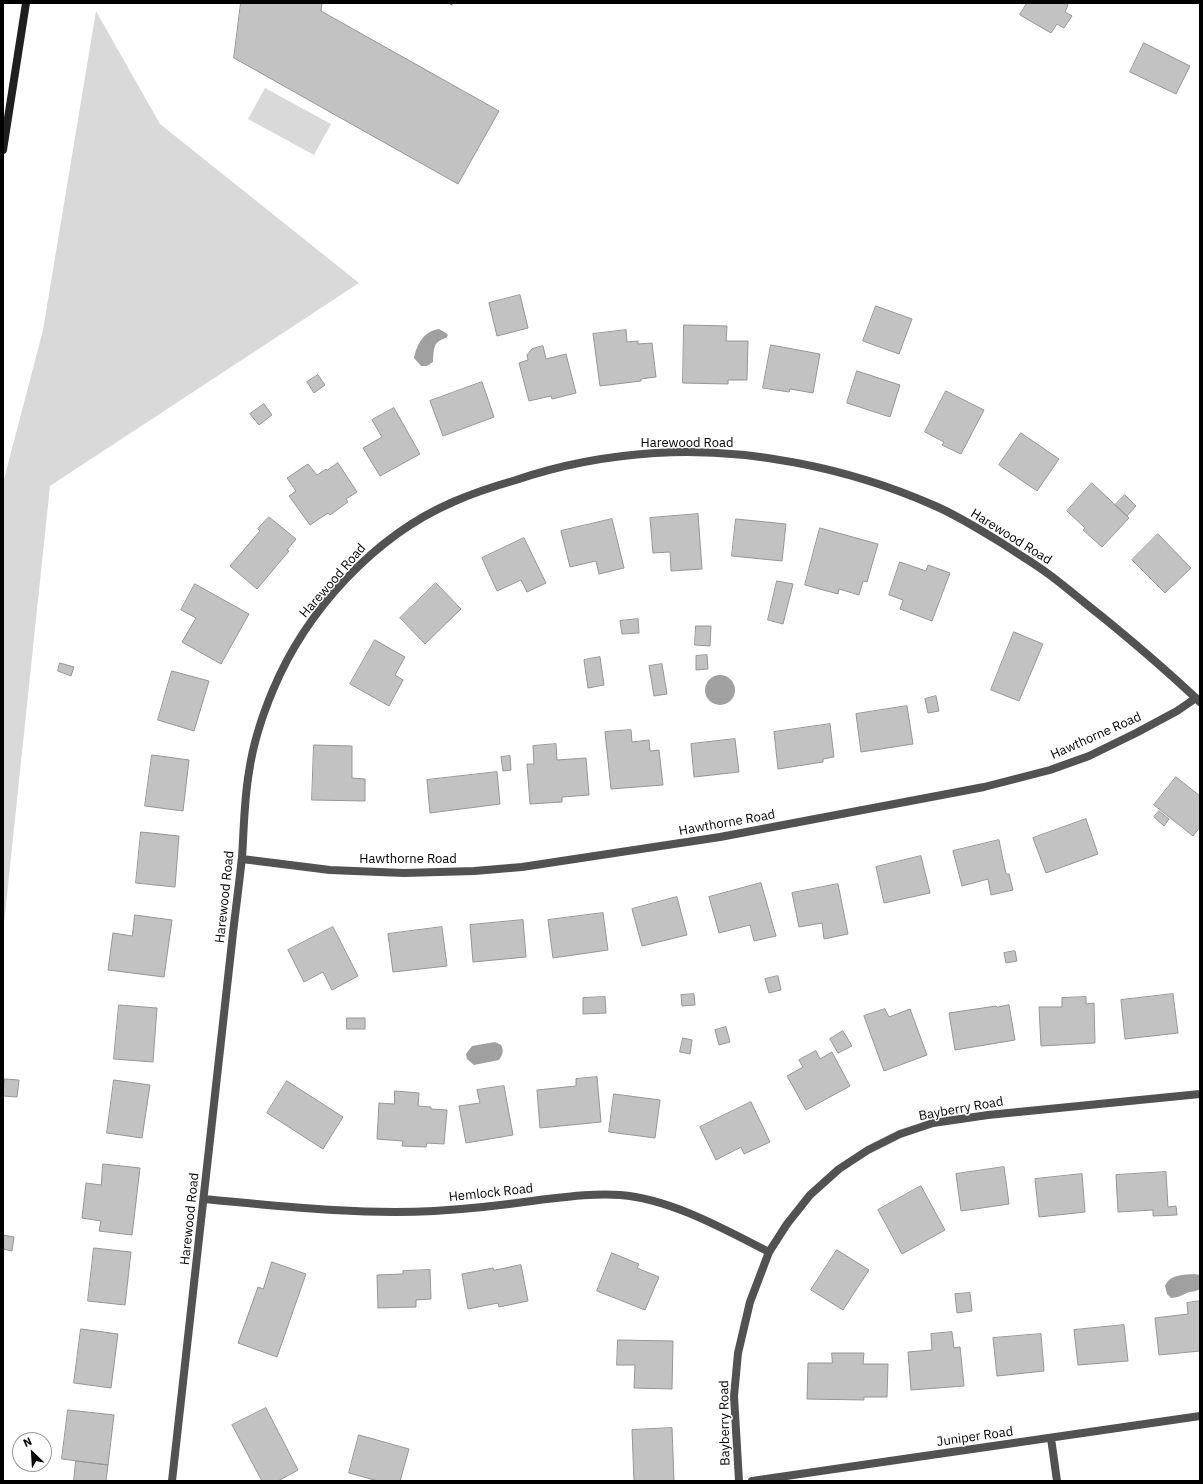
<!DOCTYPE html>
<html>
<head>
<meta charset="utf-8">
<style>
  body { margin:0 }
  #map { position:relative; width:1203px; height:1484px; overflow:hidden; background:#fff; font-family:"IBM Plex Sans",sans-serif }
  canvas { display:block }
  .frame { position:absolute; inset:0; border:4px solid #000; pointer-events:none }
  .north { position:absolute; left:12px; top:1432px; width:40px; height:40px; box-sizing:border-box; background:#fff; border:1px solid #999; border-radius:50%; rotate:335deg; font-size:11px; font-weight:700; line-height:16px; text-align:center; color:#000 }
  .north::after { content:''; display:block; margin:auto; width:14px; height:18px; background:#000; clip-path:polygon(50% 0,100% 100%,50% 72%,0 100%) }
</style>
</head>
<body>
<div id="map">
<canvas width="1203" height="1484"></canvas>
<div class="frame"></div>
<div class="north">N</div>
</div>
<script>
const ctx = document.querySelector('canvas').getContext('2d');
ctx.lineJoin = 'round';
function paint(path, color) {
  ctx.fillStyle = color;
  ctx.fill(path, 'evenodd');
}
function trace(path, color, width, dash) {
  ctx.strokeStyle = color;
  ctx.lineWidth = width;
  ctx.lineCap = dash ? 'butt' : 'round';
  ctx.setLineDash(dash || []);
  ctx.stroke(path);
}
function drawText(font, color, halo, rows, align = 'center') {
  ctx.font = font + ' "IBM Plex Sans",sans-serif';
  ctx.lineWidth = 3;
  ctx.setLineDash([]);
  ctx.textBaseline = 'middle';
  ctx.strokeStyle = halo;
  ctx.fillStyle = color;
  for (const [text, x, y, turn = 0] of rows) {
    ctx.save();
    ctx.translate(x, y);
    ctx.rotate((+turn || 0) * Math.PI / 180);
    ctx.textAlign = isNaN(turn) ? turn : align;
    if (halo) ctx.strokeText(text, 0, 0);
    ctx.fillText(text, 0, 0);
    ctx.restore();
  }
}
paint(new Path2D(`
  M 96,11 L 160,124 L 359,283 L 50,486 L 3,933 L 3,483 L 43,330 Z
  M 265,88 L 331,124 L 314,155 L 248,119 Z`), '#d9d9d9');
paint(new Path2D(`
  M 439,329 L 446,333 L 448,335 C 445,340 448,337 443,339 C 432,343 434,352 433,362 L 427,366 L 421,366 L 414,358 C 417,344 424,331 439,329 Z
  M705 690a15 15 0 1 1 30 0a15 15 0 1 1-30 0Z
  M 495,1042 L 501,1045 C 504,1051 503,1054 499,1060 L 474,1065 L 467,1059 L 466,1054 L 472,1046 Z
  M 1195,1274 L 1200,1275 L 1200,1289 C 1197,1291 1194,1291 1190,1292 C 1183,1294 1179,1298 1171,1298 L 1167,1294 L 1165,1286 C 1170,1274 1183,1275 1195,1274 Z`), '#a0a0a0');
const building = new Path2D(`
  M 241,3 L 322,3 L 321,11 L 499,111 L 458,184 L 234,58 Z
  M 1027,3 L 1065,3 L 1068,5 L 1065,12 L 1072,16 L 1064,28 L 1057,24 L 1051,33 L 1020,15 Z
  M 1144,43 L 1190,66 L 1176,94 L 1130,72 Z
  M 520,295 L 528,328 L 497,336 L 489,303 Z
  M 876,306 L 912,319 L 899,354 L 863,341 Z
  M 684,325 L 727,326 L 726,341 L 748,341 L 747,380 L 728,380 L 728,384 L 683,383 Z
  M 626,330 L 627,342 L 638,341 L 638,344 L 652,343 L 656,377 L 641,379 L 641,381 L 600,386 L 593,334 Z
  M 771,345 L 820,354 L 813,393 L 790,389 L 789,392 L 763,388 Z
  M 543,346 L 546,359 L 566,354 L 576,393 L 552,399 L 551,396 L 529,401 L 519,363 L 528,360 L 527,355 L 532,349 Z
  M 857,371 L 900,385 L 890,417 L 847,403 Z
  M 318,375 L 325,385 L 314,393 L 307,382 Z
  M 482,382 L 494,417 L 443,436 L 430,401 Z
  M 946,391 L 984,410 L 961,454 L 942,445 L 944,442 L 925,432 Z
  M 264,404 L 272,415 L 259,425 L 250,414 Z
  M 394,408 L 420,454 L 380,476 L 363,448 L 382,437 L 372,420 Z
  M 1021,433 L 1059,459 L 1037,491 L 999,465 Z
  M 338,463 L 357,492 L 346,499 L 348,502 L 330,515 L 328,513 L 310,525 L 289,496 L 296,491 L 287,478 L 308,464 L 317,475 L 326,469 L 327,470 Z
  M 1092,483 L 1129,518 L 1102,547 L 1083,530 L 1085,528 L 1067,511 Z
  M 1125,495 L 1136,506 L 1127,516 L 1115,505 Z
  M 698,514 L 702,569 L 671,571 L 670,552 L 653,553 L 650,518 Z
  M 269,517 L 296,539 L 287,550 L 289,551 L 257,589 L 230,566 L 260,531 L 258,529 Z
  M 612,519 L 624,568 L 599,574 L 596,561 L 570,567 L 561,531 Z
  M 736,519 L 786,524 L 782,561 L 732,556 Z
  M 820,528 L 878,544 L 867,582 L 863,581 L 859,595 L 839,589 L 838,594 L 805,585 Z
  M 1158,534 L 1191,568 L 1165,593 L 1132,560 Z
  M 524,538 L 546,583 L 527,592 L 521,580 L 497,591 L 482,558 Z
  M 900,562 L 926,571 L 928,565 L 950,573 L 932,621 L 900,609 L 903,600 L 889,595 Z
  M 777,581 L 793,584 L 783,624 L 768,620 Z
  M 436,583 L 461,609 L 425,644 L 400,618 Z
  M 195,584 L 249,614 L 221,664 L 182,642 L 196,618 L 181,610 Z
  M 638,619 L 639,633 L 622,634 L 620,621 Z
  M 696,626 L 711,626 L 710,646 L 695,645 Z
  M 1014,632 L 1043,644 L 1019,701 L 991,690 Z
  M 375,640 L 405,657 L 395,675 L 403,680 L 389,706 L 350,684 Z
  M 707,655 L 708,669 L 696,670 L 696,656 Z
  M 600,657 L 604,685 L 588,688 L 584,660 Z
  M 60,663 L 74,667 L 71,676 L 58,671 Z
  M 662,664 L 667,694 L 654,696 L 649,666 Z
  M 172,671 L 209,681 L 194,731 L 158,720 Z
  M 936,696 L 939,711 L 928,713 L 925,699 Z
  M 907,706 L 913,744 L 861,752 L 856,714 Z
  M 830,724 L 834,757 L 823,759 L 823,762 L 778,769 L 774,732 Z
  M 631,730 L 632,742 L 649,740 L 650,751 L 659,750 L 663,785 L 611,789 L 605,732 Z
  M 735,739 L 739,772 L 694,777 L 691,744 Z
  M 556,744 L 557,760 L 586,758 L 589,795 L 562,797 L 562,802 L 530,804 L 527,764 L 534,764 L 533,746 Z
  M 314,745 L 352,746 L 352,778 L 365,779 L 365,801 L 312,800 Z
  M 152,755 L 189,760 L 183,811 L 145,806 Z
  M 510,756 L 511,770 L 503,771 L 501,757 Z
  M 497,772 L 500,804 L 430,813 L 427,780 Z
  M 1176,777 L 1200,796 L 1200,827 L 1193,836 L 1154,805 Z
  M 1159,811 L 1169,819 L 1164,826 L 1154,817 Z
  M 1086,819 L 1098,854 L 1046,873 L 1033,838 Z
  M 141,832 L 179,836 L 175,887 L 136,883 Z
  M 999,840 L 1006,874 L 1009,874 L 1013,890 L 991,895 L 988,879 L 962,886 L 953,851 Z
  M 921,856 L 930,893 L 884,903 L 876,867 Z
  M 761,883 L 776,936 L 754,941 L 750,925 L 719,933 L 709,897 Z
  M 838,884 L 848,934 L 824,939 L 822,923 L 799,927 L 792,893 Z
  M 677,897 L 687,935 L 642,946 L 632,909 Z
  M 603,913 L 608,950 L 553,958 L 548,920 Z
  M 135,915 L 172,920 L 164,977 L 108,970 L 113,933 L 132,936 Z
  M 523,920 L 526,957 L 473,962 L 470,925 Z
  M 333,927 L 358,976 L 332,990 L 323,972 L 304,982 L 288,950 Z
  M 442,927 L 447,966 L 393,972 L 388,934 Z
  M 1015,951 L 1017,961 L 1006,963 L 1004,953 Z
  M 778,976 L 781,990 L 769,993 L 765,979 Z
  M 694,994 L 695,1005 L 682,1006 L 681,995 Z
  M 1173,994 L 1178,1033 L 1125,1039 L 1121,1000 Z
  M 605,997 L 606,1013 L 583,1014 L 583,998 Z
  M 1086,997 L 1086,1004 L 1094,1003 L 1095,1043 L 1041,1046 L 1039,1007 L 1062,1007 L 1062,998 Z
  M 119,1005 L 157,1008 L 153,1062 L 114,1059 Z
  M 1009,1005 L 1015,1040 L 955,1050 L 949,1013 L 996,1006 L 997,1007 Z
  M 885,1009 L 889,1017 L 910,1009 L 927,1055 L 884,1071 L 864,1016 Z
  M 347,1018 L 365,1018 L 365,1029 L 347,1029 Z
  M 726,1027 L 730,1042 L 719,1045 L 715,1030 Z
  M 843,1031 L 852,1046 L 838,1053 L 830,1039 Z
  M 683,1038 L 692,1040 L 690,1054 L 680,1052 Z
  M 816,1051 L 820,1059 L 832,1052 L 850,1086 L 806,1110 L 787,1076 L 803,1067 L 799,1060 Z
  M 597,1077 L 601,1122 L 540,1128 L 537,1090 L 576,1086 L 576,1079 Z
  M 5,1079 L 19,1080 L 17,1097 L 3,1096 Z
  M 114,1080 L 150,1085 L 142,1138 L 107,1133 Z
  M 287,1081 L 343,1117 L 323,1149 L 267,1113 Z
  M 504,1086 L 513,1135 L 466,1143 L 459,1106 L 480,1103 L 477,1090 Z
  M 395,1091 L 419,1093 L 418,1106 L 431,1107 L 431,1109 L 447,1110 L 444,1144 L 427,1143 L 426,1147 L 402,1146 L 403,1141 L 377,1139 L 379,1103 L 394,1104 Z
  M 614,1094 L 660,1100 L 655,1138 L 609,1132 Z
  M 751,1102 L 770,1142 L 744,1154 L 741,1147 L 716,1160 L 700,1127 Z
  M 103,1164 L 140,1168 L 132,1235 L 99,1231 L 101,1221 L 82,1218 L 86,1183 L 101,1185 Z
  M 1004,1167 L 1009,1204 L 961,1211 L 956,1174 Z
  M 1166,1172 L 1168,1207 L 1176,1206 L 1177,1215 L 1153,1216 L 1153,1210 L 1118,1212 L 1116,1175 Z
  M 1082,1174 L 1085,1212 L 1039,1217 L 1035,1179 Z
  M 921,1186 L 945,1230 L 902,1254 L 878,1210 Z
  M 3,1235 L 14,1237 L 12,1251 L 3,1249 Z
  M 94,1248 L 131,1252 L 125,1305 L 88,1301 Z
  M 837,1250 L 869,1270 L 843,1310 L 811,1290 Z
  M 612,1253 L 639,1264 L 637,1268 L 659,1277 L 645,1310 L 597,1291 Z
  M 272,1262 L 306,1274 L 277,1357 L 238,1343 L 258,1287 L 263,1289 Z
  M 521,1265 L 528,1301 L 499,1307 L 498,1303 L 468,1309 L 462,1274 L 493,1268 L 494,1270 Z
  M 430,1270 L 431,1299 L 416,1300 L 416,1307 L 378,1308 L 377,1275 L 403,1274 L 403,1271 Z
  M 970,1293 L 972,1311 L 957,1313 L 955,1294 Z
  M 1200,1301 L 1200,1351 L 1159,1355 L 1155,1318 L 1188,1314 L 1187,1303 Z
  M 1124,1325 L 1128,1361 L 1078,1365 L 1074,1330 Z
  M 81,1329 L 118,1334 L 111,1388 L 74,1383 Z
  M 952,1332 L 954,1348 L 960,1347 L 964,1386 L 911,1390 L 908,1352 L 932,1350 L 931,1334 Z
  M 1041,1334 L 1044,1371 L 997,1376 L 993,1338 Z
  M 618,1340 L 673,1341 L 672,1389 L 634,1388 L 635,1365 L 617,1365 Z
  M 832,1353 L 864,1353 L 863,1364 L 888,1364 L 887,1397 L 864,1397 L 864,1400 L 807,1399 L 808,1363 L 832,1363 Z
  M 266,1408 L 298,1470 L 278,1481 L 262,1481 L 232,1425 Z
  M 68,1410 L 114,1415 L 108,1465 L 62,1459 Z
  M 672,1428 L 674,1481 L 634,1481 L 632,1430 Z
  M 359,1435 L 409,1449 L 400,1481 L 378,1481 L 349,1473 Z
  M 76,1461 L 108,1465 L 106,1481 L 74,1481 Z`);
paint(building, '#c2c2c2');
trace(building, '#969696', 1);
trace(new Path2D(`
  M 451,5 L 452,3`), '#747474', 2.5, [1, 2]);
trace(new Path2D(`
  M 242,859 L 330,870 L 404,873 L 474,871 L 522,867 L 720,837 L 984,787 L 1050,770 L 1089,756 L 1136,733 L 1177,711 L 1196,698
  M 204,1199 C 280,1206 357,1215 434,1211 C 469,1209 504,1205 539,1200 C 565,1197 594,1193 620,1195 C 671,1199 724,1229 769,1252
  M 1051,1438 L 1057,1481
  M 172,1481 C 193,1301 211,1122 232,942 C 235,914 239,886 242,857 C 244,829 244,800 249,772 C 253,744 262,716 273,690 C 306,611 374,536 453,502 C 473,493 495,486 516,480 C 560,465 608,456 655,453 C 747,447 849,468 933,505 C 959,516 984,532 1008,547 C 1021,556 1035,564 1047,573 C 1060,582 1072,593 1085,603 C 1124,634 1163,667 1200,702
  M 739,1481 L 734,1396 L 738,1353 L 750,1302 L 769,1252 L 787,1224 L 810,1195 L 839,1169 L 868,1150 L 900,1134 L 933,1123 L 988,1115 L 1200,1094
  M 752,1481 L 1200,1416`), '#525252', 8);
trace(new Path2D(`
  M 3,150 L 26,3`), '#1f1f1f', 8);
drawText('13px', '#000', '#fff', [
  ["Harewood Road",687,443],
  ["Harewood Road",1011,537,32],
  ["Harewood Road",333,581,-49],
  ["Hawthorne Road",1096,736,-24],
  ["Hawthorne Road",727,823,-10],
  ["Hawthorne Road",408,859],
  ["Harewood Road",225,897,-84],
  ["Bayberry Road",961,1109,-10],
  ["Hemlock Road",491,1193,-6],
  ["Harewood Road",190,1219,-84],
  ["Bayberry Road",725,1423,-91],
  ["Juniper Road",975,1437,-8]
]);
</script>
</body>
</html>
